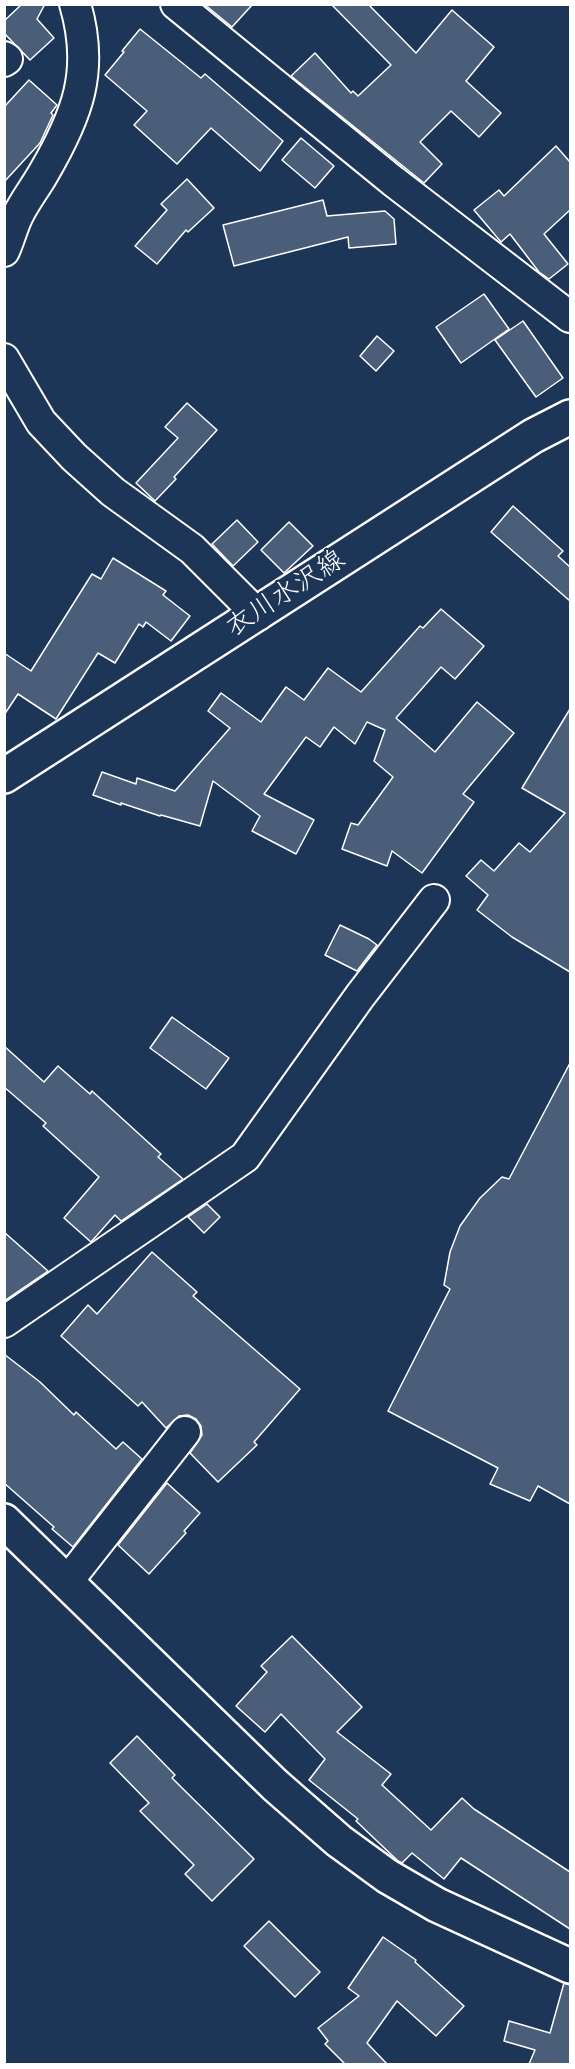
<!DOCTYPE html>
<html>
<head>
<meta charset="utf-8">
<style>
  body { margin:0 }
  #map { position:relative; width:575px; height:2069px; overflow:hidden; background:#1d3557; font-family:"Indie Flower",sans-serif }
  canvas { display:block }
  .frame { position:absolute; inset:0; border:6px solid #fff; pointer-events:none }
</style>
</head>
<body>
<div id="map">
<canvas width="575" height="2069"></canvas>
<div class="frame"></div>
</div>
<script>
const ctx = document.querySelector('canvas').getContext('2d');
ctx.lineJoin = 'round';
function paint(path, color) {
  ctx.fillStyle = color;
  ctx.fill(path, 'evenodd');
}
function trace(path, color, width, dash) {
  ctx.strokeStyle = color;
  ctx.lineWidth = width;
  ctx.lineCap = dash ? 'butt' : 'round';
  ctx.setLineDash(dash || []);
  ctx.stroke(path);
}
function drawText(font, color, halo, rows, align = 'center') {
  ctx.font = font + ' "Indie Flower","Klee One",sans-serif';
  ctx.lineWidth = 4.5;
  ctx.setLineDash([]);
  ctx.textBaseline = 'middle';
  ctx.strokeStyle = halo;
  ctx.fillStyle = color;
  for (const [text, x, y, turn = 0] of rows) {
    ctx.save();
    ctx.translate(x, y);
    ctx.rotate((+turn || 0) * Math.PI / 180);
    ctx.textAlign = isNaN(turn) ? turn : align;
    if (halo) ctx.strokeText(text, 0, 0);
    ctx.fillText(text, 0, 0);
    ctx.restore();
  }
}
const building = new Path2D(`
  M 22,4 L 45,4 L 37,19 L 54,38 L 30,60 L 4,33 L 4,21 Z
  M 204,4 L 253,4 L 232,27 Z
  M 331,4 L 368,4 L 416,53 L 452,10 L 494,47 L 466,81 L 501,113 L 479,137 L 451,111 L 420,142 L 442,164 L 424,183 L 291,76 L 315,53 L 351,93 L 353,91 L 358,96 L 391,65 Z
  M 140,29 L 201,78 L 205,74 L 283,141 L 260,171 L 211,128 L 177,164 L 134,125 L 147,111 L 105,75 L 124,52 L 122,51 Z
  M 29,80 L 57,105 L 51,113 L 53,115 L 40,143 L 4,182 L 4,107 Z
  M 301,138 L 334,166 L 315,188 L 282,160 Z
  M 556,146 L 570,162 L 570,210 L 544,234 L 568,264 L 549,279 L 539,272 L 510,234 L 501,242 L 474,210 L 499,190 L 504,196 Z
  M 187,179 L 214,208 L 188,232 L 186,230 L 157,264 L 135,246 L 167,210 L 161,204 Z
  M 323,200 L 327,216 L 385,211 L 394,219 L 396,244 L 349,248 L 348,237 L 234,266 L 223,225 Z
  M 484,294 L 509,329 L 461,363 L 436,327 Z
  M 523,321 L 563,378 L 536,397 L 495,340 Z
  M 377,336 L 394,351 L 376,371 L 360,356 Z
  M 187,403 L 217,430 L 174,477 L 176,479 L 155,501 L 136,483 L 178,438 L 165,427 Z
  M 513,506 L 563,551 L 558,556 L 570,567 L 570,601 L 491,532 Z
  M 237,520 L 258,542 L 233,566 L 212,544 Z
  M 289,522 L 313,546 L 284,573 L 261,550 Z
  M 113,558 L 166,591 L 163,595 L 190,616 L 171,641 L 146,622 L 143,627 L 139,624 L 115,663 L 98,653 L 56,719 L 18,694 L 4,715 L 4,653 L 31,671 L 92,574 L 101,579 Z
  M 441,609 L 484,646 L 455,679 L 441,667 L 396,718 L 435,752 L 477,702 L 514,733 L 463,794 L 474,802 L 422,873 L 392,851 L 387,866 L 342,849 L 351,823 L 358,825 L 393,777 L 374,761 L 385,730 L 367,722 L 355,744 L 334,727 L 320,747 L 306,737 L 264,794 L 314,820 L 296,854 L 252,831 L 260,816 L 213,781 L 200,826 L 161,815 L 160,816 L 121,803 L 121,805 L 93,795 L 102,772 L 136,784 L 137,778 L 175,791 L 230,728 L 208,711 L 221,693 L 261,722 L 286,687 L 304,700 L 328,668 L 361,692 L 420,626 L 423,628 Z
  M 570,709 L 570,972 L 512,937 L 477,910 L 488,895 L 466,876 L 481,860 L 494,871 L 519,843 L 530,852 L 565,813 L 522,788 Z
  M 340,925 L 369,939 L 377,945 L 357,971 L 325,955 Z
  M 172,1017 L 229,1058 L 206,1089 L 150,1048 Z
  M 4,1046 L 44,1082 L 58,1066 L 90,1094 L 92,1091 L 161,1154 L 158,1157 L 183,1179 L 121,1221 L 115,1215 L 91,1242 L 64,1218 L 99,1177 L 43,1126 L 46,1123 L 4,1087 Z
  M 570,1063 L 570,1504 L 538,1486 L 530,1501 L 490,1484 L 498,1468 L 388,1411 L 450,1289 L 444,1285 L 450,1252 L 460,1226 L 480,1198 L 502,1177 L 509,1179 Z
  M 207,1204 L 220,1217 L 204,1233 L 188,1217 Z
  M 4,1232 L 48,1271 L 4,1301 Z
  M 152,1252 L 197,1292 L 193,1296 L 300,1389 L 254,1442 L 257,1445 L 218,1482 L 190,1453 L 202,1435 L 201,1426 L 196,1419 L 188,1415 L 179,1416 L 166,1428 L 142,1402 L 138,1406 L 61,1336 L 88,1305 L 97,1314 Z
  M 4,1354 L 40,1382 L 74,1415 L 76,1412 L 116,1449 L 123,1442 L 142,1459 L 73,1547 L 52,1529 L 54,1527 L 4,1483 Z
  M 167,1483 L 200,1513 L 184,1531 L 186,1533 L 149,1574 L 118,1545 Z
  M 292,1636 L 362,1707 L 337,1732 L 391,1774 L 382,1785 L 431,1830 L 462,1798 L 474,1809 L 570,1872 L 570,1929 L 461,1858 L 444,1879 L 412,1853 L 402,1863 L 398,1861 L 356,1821 L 358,1819 L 309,1780 L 325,1759 L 281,1714 L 265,1732 L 236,1706 L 267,1672 L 261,1666 Z
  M 137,1736 L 175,1775 L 172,1778 L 254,1859 L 212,1901 L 185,1874 L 194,1865 L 140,1811 L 149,1803 L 110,1763 Z
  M 269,1921 L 320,1972 L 295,1997 L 244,1946 Z
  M 383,1937 L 416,1960 L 415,1962 L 464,2006 L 436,2036 L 397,2001 L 367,2043 L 387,2064 L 345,2064 L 325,2044 L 328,2041 L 318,2028 L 359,1996 L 348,1988 Z
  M 564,1983 L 570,1985 L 570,2064 L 529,2064 L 535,2050 L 504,2041 L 509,2021 L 550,2033 Z`);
paint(building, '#4a5d79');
trace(building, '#fff', 1.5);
const street = new Path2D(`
  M 176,4 L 393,181 L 570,317
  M 4,57 L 7,59 L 4,61
  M 4,251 C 9,240 12,228 17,217 C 24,202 35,188 43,174 C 77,116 95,71 75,4
  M 4,359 L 41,422 L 74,457 L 113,492 L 192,549 L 258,615
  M 4,1322 L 245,1157 L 360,996 L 434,900
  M 67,1582 L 185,1432`);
const secondary = new Path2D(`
  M 4,776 L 533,436 L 570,417
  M 4,1521 L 275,1785 L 339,1841 L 387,1876 L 437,1905 L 570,1966`);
trace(street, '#fff', 34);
trace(secondary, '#fff', 38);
trace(street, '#1d3557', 30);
trace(secondary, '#1d3557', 33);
drawText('27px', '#fff', '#1d3557', [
  ["衣川水沢線",287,596,-33]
]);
</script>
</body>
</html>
